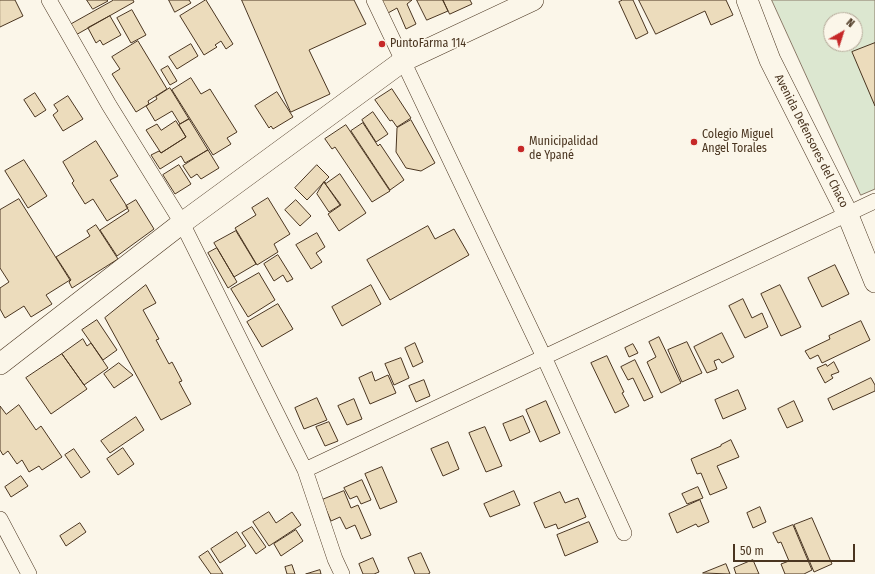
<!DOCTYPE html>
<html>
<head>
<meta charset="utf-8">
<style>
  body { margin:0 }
  #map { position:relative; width:875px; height:574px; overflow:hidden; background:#fbf6e9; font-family:"Fira Sans Condensed",sans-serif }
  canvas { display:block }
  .north { position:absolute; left:823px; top:12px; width:40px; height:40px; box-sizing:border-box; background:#fbf6e9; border:1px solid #b4a999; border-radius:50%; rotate:39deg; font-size:11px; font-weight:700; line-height:16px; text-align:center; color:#4a3520 }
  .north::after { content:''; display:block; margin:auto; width:14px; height:18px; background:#c62828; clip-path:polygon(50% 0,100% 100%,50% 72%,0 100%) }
  .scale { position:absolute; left:733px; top:544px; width:122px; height:18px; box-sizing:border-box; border:2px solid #4a3520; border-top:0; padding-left:5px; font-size:12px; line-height:14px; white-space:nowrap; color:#4a3520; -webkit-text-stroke:3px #fbf6e9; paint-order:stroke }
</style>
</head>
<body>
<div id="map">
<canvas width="875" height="574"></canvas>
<div class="north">N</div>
<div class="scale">50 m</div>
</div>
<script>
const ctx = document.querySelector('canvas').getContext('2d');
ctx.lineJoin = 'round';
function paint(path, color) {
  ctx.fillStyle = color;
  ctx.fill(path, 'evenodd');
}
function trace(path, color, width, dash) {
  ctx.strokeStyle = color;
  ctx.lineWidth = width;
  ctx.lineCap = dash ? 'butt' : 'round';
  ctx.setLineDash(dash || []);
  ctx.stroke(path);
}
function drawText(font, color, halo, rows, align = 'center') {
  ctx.font = font + ' "Fira Sans Condensed",sans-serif';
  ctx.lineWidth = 3;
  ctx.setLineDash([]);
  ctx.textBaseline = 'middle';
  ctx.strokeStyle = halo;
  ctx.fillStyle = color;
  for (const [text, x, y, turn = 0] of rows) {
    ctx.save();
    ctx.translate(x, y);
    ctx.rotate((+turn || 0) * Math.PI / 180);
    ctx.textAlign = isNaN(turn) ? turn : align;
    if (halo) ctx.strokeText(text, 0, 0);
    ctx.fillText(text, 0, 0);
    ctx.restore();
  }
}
const green = new Path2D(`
  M 772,0 L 875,0 L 875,189 L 861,195 ZM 831,20 L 855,20 L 855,44 L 831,44 Z`);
paint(green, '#dce7d0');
trace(green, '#887966', 1);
const building = new Path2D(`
  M 0,0 L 15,0 L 23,16 L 0,27 Z
  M 87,0 L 107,0 L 108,1 L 93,9 Z
  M 114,0 L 133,0 L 134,2 L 74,36 L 68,26 Z
  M 169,0 L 189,0 L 191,3 L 175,12 Z
  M 206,0 L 233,44 L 226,49 L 221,41 L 215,45 L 217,47 L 204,55 L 180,16 Z
  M 242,0 L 354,0 L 366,24 L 309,50 L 330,94 L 291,112 Z
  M 382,0 L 412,0 L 407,4 L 416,24 L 406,29 L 397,8 L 388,13 Z
  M 417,0 L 443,0 L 448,11 L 427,20 Z
  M 443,0 L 470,0 L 472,4 L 450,14 Z
  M 623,0 L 633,0 L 648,33 L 636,39 L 619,2 Z
  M 639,0 L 726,0 L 733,15 L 711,25 L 705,11 L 656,34 Z
  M 132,10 L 146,35 L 131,43 L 117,18 Z
  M 110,16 L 121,35 L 103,45 L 100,40 L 96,43 L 88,28 Z
  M 138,41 L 167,89 L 148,101 L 149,104 L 136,112 L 112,74 L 120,69 L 112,57 Z
  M 875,43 L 875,106 L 852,52 Z
  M 191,44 L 198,56 L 177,69 L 169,57 Z
  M 168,66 L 177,81 L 170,85 L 161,70 Z
  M 191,78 L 201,94 L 210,89 L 237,132 L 227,138 L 231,144 L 213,155 L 172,90 Z
  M 170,88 L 189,119 L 180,124 L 172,111 L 155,121 L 146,106 L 157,99 L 156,97 Z
  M 392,89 L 411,118 L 397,127 L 392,120 L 390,121 L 375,100 Z
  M 277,92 L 293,117 L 273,129 L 271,126 L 269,128 L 255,106 Z
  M 35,93 L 46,110 L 35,117 L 24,100 Z
  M 68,96 L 83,119 L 63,131 L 53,115 L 58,111 L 54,105 Z
  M 373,112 L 388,134 L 376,142 L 362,120 Z
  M 189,119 L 208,150 L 185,163 L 181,156 L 160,169 L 151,155 L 159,151 L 161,153 L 186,137 L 179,125 Z
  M 411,120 L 435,163 L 421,171 L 406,168 L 396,152 L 397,128 Z
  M 176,121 L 186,137 L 161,153 L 146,130 L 157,124 L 161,130 Z
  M 363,123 L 378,146 L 380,144 L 404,180 L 390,190 L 351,131 Z
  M 346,125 L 390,191 L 372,202 L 335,147 L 332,149 L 325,139 Z
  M 96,141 L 118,176 L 110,180 L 128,208 L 107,221 L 93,199 L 85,204 L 72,183 L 74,181 L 63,162 Z
  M 208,150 L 219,168 L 201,179 L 197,174 L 191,178 L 183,166 Z
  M 24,160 L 47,196 L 28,208 L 5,171 Z
  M 179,165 L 191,184 L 175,194 L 163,175 Z
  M 317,165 L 329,177 L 307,200 L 295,188 Z
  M 340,174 L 366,213 L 339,231 L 328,214 L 341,205 L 324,182 L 326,183 Z
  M 324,182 L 340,205 L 329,212 L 317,194 Z
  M 268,198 L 290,234 L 274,244 L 278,252 L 257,265 L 235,228 L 256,215 L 252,208 Z
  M 19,199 L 70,280 L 46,295 L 52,304 L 31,317 L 24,306 L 5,318 L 0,309 L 0,288 L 9,282 L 0,268 L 0,210 Z
  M 136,200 L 154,229 L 117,256 L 100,230 L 129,211 L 126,206 Z
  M 296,200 L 311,216 L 300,226 L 285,210 Z
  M 96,225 L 118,259 L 72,288 L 69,282 L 71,280 L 56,257 L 90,236 L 87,231 Z
  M 428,226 L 435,239 L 454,229 L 469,255 L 390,300 L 367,260 Z
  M 236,231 L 256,264 L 234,277 L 214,243 Z
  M 317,233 L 325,247 L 316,253 L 322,262 L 311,269 L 296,245 Z
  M 217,248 L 237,282 L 228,288 L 208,253 Z
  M 278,255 L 293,279 L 287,282 L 283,275 L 274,281 L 264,264 Z
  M 835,265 L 849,294 L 822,307 L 808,278 Z
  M 259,273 L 275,300 L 248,317 L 231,289 Z
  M 146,285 L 156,303 L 143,310 L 159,339 L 156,340 L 169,364 L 172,362 L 182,381 L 179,382 L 191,404 L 161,420 L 105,318 Z
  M 371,285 L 381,304 L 342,326 L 332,307 Z
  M 780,285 L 801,327 L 781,336 L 761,294 Z
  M 743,299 L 752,318 L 762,313 L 768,327 L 745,338 L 729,306 Z
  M 278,304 L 293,329 L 262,347 L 247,322 Z
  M 97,320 L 117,350 L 103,360 L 82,330 Z
  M 861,321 L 870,340 L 822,363 L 818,355 L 810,359 L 805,351 L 830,339 L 829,336 Z
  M 722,333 L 734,357 L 722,363 L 719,359 L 714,361 L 717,369 L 707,373 L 694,347 Z
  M 659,337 L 681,383 L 661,393 L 647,362 L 656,357 L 649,342 Z
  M 83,339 L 87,346 L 91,343 L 108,368 L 84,385 L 62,354 Z
  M 687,342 L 702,373 L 682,382 L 668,350 Z
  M 415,343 L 423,362 L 413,367 L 405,348 Z
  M 633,344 L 638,353 L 629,357 L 625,348 Z
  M 62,354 L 87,389 L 51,414 L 26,378 Z
  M 607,356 L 624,392 L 622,393 L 629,406 L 615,413 L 591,363 Z
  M 401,358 L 409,378 L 394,385 L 385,364 Z
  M 635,360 L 653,397 L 644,401 L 633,378 L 628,380 L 621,367 Z
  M 834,362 L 839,372 L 831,375 L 833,378 L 825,383 L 817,368 L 826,364 L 827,366 Z
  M 119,363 L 133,375 L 114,388 L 104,374 Z
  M 372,372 L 375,381 L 388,375 L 396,393 L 370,404 L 359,378 Z
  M 871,378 L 875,385 L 875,391 L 833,410 L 828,399 Z
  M 424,380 L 430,396 L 416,402 L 409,386 Z
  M 738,390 L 746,409 L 723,419 L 715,400 Z
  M 317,398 L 327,420 L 304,429 L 295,408 Z
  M 354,399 L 362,419 L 347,425 L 338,406 Z
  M 546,401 L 560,433 L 540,442 L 526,410 Z
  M 794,401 L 803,421 L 787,428 L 778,409 Z
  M 19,405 L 36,430 L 41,426 L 62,457 L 42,470 L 39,466 L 29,472 L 22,460 L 17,464 L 8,451 L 3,455 L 0,450 L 0,406 L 6,414 Z
  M 523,416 L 530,432 L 510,441 L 503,424 Z
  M 136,417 L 144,430 L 110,453 L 101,441 Z
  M 329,422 L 338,441 L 325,446 L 316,427 Z
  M 485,427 L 502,466 L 486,472 L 469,433 Z
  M 731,440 L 739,457 L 717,466 L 727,488 L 710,495 L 701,473 L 697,474 L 691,459 L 721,446 L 721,445 Z
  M 448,442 L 459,469 L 443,476 L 431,449 Z
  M 123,448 L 134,464 L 118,475 L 107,459 Z
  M 74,449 L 90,472 L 81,478 L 65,455 Z
  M 382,467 L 397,502 L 380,509 L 365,474 Z
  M 21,476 L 28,486 L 11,497 L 5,487 Z
  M 362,480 L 371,500 L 361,504 L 357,496 L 350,499 L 344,488 Z
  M 698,487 L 703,498 L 687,504 L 682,494 Z
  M 344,491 L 351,508 L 358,505 L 371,535 L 361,539 L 355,525 L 346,529 L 340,517 L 331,521 L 322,500 Z
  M 514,491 L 520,505 L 490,517 L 484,504 Z
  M 560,492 L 565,503 L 578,498 L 586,517 L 558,529 L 556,524 L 545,528 L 534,503 Z
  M 700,500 L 709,522 L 698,527 L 696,524 L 677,533 L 669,514 Z
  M 760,507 L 766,522 L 753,528 L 747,513 Z
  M 269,512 L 276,523 L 292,512 L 301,525 L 269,546 L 253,522 Z
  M 812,518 L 832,564 L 814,572 L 794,525 Z
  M 589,522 L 598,542 L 565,556 L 557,535 Z
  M 80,523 L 86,532 L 66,546 L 60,536 Z
  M 793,525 L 812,570 L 804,574 L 785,574 L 781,564 L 789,561 L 781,542 L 778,543 L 773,533 Z
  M 252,527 L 266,547 L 256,554 L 242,533 Z
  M 296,530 L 303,541 L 281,556 L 274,544 Z
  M 237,532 L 246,546 L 220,563 L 211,549 Z
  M 208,551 L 223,574 L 211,574 L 199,557 Z
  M 421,553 L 430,573 L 428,574 L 415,574 L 408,558 Z
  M 373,558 L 379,572 L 374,574 L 363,574 L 359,564 Z
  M 753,560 L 759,574 L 736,574 L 734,568 Z
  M 726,564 L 730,574 L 703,573 Z
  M 292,565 L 295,574 L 287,574 L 285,567 Z
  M 320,570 L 321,574 L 306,574 Z`);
paint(building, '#ecdcbc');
trace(building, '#4a3520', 1);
const street = new Path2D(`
  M 49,0 L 109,105 L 182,223 L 305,470 L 335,559 L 342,574
  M 374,0 L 544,357 L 624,533
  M 305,470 L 875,201
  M 0,519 L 29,574`);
const secondary = new Path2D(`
  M 747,0 L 770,60 L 847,213 L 875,282
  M 0,364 L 182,223 L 403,61 L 533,0`);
trace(street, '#4a3520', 16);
trace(secondary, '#4a3520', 22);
trace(street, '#fbf6e9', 15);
trace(secondary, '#fbf6e9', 21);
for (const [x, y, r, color] of [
  [382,44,4,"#c62828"],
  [694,142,4,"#c62828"],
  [521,149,4,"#c62828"]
]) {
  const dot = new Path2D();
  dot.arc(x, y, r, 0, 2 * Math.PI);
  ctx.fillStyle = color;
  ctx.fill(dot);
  trace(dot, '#fbf6e9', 1.5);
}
drawText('12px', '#4a3520', '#fbf6e9', [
  ["PuntoFarma 114",390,44],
  ["Colegio Miguel",702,135],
  ["Angel Torales",702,149],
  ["Municipalidad",529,142],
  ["de Ypané",529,156]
], 'left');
drawText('12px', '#4a3520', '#fbf6e9', [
  ["Avenida Defensores del Chaco",811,141,63]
]);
</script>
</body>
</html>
